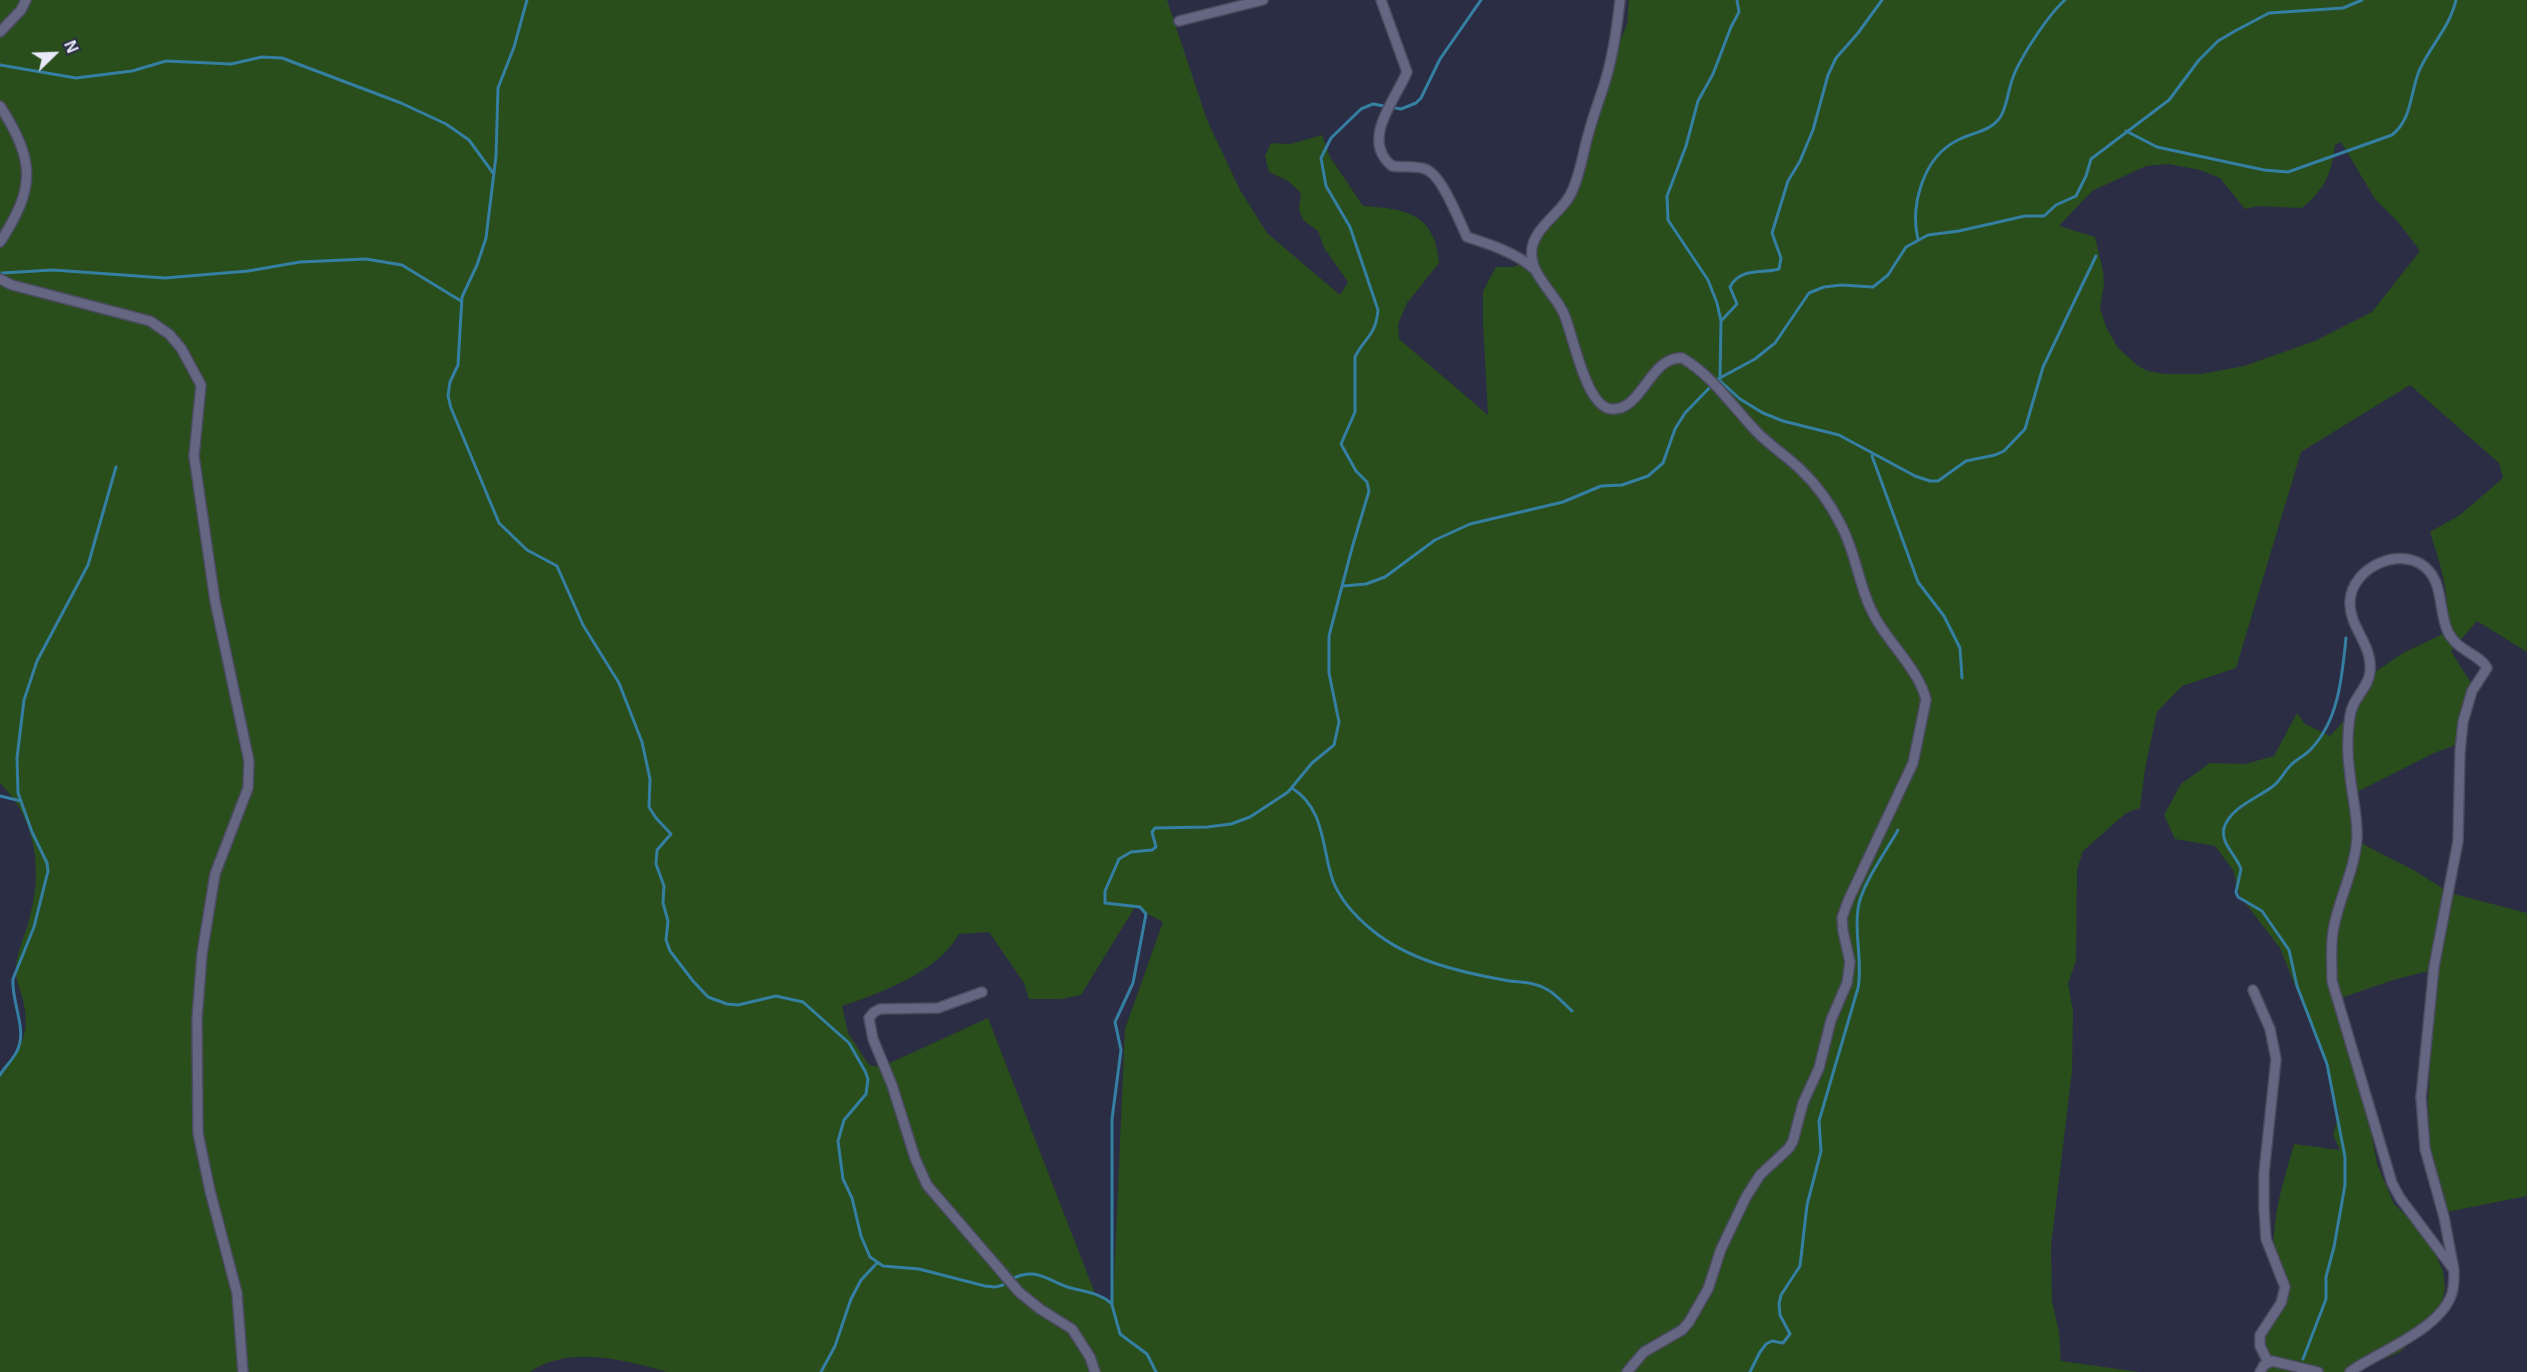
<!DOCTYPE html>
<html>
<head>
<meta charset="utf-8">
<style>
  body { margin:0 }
  #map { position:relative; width:2527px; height:1372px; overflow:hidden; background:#2b2d44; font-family:Arial,sans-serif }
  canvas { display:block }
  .north { position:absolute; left:24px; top:24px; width:60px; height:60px; -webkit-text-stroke:4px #2b2d44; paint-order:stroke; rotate:67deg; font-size:16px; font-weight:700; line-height:24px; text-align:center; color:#e8e9f9 }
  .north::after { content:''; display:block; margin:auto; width:21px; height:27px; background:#e8e9f9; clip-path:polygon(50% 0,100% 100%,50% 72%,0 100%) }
</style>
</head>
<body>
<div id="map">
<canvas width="2527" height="1372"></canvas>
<div class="north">N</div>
</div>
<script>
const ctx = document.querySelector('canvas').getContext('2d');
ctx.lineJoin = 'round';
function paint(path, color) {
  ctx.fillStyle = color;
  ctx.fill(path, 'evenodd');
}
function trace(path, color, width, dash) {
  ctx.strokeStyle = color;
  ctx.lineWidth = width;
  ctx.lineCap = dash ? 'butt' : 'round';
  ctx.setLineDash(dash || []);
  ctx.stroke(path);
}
paint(new Path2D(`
  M 0,0 L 1167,0 L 1207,120 L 1240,190 L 1267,233 L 1340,295 L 1348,282 L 1324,248 L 1318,231 L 1303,220 L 1299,209 L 1301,193 L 1288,181 L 1269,172 L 1265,156 L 1271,143 L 1290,144 L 1322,135 L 1330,157 L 1363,206 C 1406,209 1435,213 1439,263 L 1407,303 L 1398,324 L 1399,339 L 1488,415 L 1483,324 L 1483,291 L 1496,267 L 1513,267 L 1523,263 L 1567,204 L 1605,80 L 1627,24 L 1629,0 L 2527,0 L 2527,652 L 2477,621 L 2451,651 L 2474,688 L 2459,744 L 2434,753 L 2353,794 L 2357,841 L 2415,871 L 2450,893 L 2527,913 L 2527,1196 L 2447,1212 L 2445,1197 L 2431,1159 L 2428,1102 L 2436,969 L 2393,980 L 2338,999 L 2363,1085 L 2377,1164 L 2394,1204 L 2416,1225 L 2434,1251 L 2443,1271 L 2445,1288 L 2442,1303 L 2432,1322 L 2400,1352 L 2354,1372 L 2261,1372 L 2257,1338 L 2289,1289 C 2287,1275 2275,1263 2274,1250 C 2272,1215 2285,1177 2294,1144 L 2340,1150 L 2333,1135 L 2339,1114 L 2327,1065 L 2280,948 L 2240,896 L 2233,870 L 2215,846 L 2175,839 L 2164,815 L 2181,784 L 2210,763 L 2245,764 L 2274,756 L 2297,713 L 2305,724 L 2330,736 L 2361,702 L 2375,672 L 2403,653 L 2445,633 C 2453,601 2440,563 2430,532 L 2460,515 L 2503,478 L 2499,463 L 2410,385 L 2301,452 L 2236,668 L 2182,686 L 2157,712 L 2145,769 L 2140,808 L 2126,813 L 2083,851 L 2077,870 L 2076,961 L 2068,983 L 2073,1012 L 2072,1071 L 2051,1246 L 2052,1301 L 2059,1332 L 2061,1361 L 2139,1372 L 667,1372 C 624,1360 569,1345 530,1372 L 0,1372 L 0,1074 C 21,1050 31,1033 23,1000 C 21,991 16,982 16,973 C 15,956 25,936 29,920 C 43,872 37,819 0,783 ZM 2341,142 L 2375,199 L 2399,223 L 2420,251 L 2372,312 L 2315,341 L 2244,366 L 2201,374 L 2165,374 L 2147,371 L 2137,365 L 2118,348 L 2106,327 L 2100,308 L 2104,284 L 2103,271 L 2095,237 L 2059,226 L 2092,191 L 2146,166 L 2168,164 L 2200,170 L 2220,178 L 2245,209 L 2258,206 L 2302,208 C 2325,189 2331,175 2335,145 ZM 1135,907 L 1163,922 L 1125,1029 L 1113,1301 L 1096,1296 L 988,1018 L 881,1067 L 869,1065 L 848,1033 L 842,1006 C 881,993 938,972 959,934 L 989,932 L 1024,983 L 1029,999 L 1062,999 L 1081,995 Z`), '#294d1b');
trace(new Path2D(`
  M 527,0 L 514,47 L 498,88 L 496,156 L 486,238 L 477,265 L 462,297 L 458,365 L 450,382 L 448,396 L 451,408 L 499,523 L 527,550 L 557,566 L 583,625 L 619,683 L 642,742 L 650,779 L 649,807 L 656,818 L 671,834 L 657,850 L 656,864 L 664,886 L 663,903 L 668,921 L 666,940 L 670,951 L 693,981 L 708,997 L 727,1004 L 738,1005 L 776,996 L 803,1002 L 849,1043 L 865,1071 L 868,1079 L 866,1094 L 844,1120 L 838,1141 L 843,1179 L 852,1198 L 861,1236 L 870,1257 L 883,1266 L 919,1269 L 985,1286 L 995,1287 L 1003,1285
  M 0,65 L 76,78 L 132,71 L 166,61 L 231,64 L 262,57 L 282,58 L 401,103 L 446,124 L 469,140 L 493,173
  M 2126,131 L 2157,147 L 2264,170 L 2288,172 L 2392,135 C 2412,119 2410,94 2419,71 C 2430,46 2450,27 2456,0
  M 1918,240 C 1910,205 1923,157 1958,140 C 1973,132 1991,132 2001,116 C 2007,105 2008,92 2012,80 C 2019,59 2048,15 2065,0
  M 2,273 L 53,270 L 165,278 L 248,271 L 300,262 L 366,259 L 402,265 L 461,301
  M 1721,321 L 1737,304 L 1730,287 C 1740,267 1762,274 1779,269 L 1781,258 L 1772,233 L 1788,181 L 1800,161 L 1813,130 L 1828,75 L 1836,58 L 1858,33 L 1882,0
  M 1720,378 L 1721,321 L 1717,303 L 1708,280 L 1668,220 L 1667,196 L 1686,146 L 1698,101 L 1713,74 L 1731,27 L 1739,12 L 1737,0
  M 1718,379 L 1740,399 L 1763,413 L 1783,421 L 1839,435 L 1915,476 L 1930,481 L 1938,481 L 1966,461 L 1995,455 L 2004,451 L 2025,429 L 2043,367 L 2096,256
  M 1872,456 L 1918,582 L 1944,616 L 1960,648 L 1962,678
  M 1343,586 L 1366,584 L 1385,577 L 1435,540 L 1470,524 L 1563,502 L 1601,486 L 1622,485 L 1648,476 L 1663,463 L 1675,429 L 1685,413 L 1718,379 L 1755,359 L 1775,343 L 1809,293 L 1824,287 L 1841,285 L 1873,287 L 1888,275 L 1906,247 L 1928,235 L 1959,231 L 2025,216 L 2044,216 L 2056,205 L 2076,196 L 2086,176 L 2091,159 L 2169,100 L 2199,60 L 2218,41 L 2235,31 L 2269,13 L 2343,8 L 2362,0
  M 1292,788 C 1326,810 1321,847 1333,881 C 1341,901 1356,917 1372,930 C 1408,960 1459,972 1504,980 C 1519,983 1534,981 1548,990 C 1557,995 1564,1004 1572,1011
  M 0,796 L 21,801
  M 0,1075 C 5,1066 13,1060 17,1051 C 28,1030 11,1002 13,979 L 34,927 L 48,871 L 47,863 L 32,832 L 18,793 L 17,758 L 24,700 L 37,661 L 88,565 L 116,467
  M 1012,1279 C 1037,1266 1049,1282 1071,1288 C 1086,1292 1099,1293 1111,1303
  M 2303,1359 L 2326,1299 L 2326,1277 L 2334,1247 L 2345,1185 L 2345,1157 L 2327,1064 L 2297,986 L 2289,950 L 2262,911 L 2238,897 L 2236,892 L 2241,869 C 2236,855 2220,843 2224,828 C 2230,808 2257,798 2272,787 C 2280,782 2283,773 2290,766 C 2296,759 2305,756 2311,749 C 2339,720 2342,676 2346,638
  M 821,1372 L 835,1346 L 851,1299 L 861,1280 L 877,1263
  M 1156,1372 L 1147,1354 L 1120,1334 L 1112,1305 L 1112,1119 L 1121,1050 L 1115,1022 L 1133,983 L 1146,914 L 1140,907 L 1105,903 L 1105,891 L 1119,859 L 1131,852 L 1152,850 L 1156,847 L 1152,832 L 1155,828 L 1207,827 L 1231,824 L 1250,817 L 1288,792 L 1312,763 L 1334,745 L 1339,722 L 1329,673 L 1329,636 L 1352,548 L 1369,491 L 1367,482 L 1356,471 L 1341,444 L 1355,412 L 1355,357 C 1364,338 1376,336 1378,310 L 1350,227 L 1326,186 L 1321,158 L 1331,138 L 1361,109 L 1373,104 L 1401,109 L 1416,103 L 1421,98 L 1440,59 L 1481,0
  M 1750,1372 L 1760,1352 L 1766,1344 L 1772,1341 L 1783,1343 L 1790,1334 L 1780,1315 L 1779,1304 L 1781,1295 L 1800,1266 L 1807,1205 L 1821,1151 L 1819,1121 L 1858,988 C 1863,961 1854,935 1858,909 C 1860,887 1887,850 1898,830`), '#357fa2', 3);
const minor = new Path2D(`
  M 1381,0 L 1407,72 C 1395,101 1360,140 1392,166 C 1403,168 1414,165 1425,169 C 1442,174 1459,221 1467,237 C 1489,244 1517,253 1534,269
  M 1620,0 C 1617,28 1613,58 1604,85 C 1599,101 1593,116 1589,132 C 1583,151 1581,171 1573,189 C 1565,211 1536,225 1532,248 C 1528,273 1553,291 1563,312 C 1573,332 1585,408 1612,409 C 1642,411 1650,356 1682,358 C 1712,375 1732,406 1756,431 C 1770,446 1787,456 1801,470 C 1817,485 1831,505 1841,525 C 1857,555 1859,590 1876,619 C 1890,644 1920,672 1926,700 L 1913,763 L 1848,901 L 1842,918 L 1843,931 L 1850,962 L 1847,983 L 1831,1020 L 1819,1068 L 1803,1103 L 1793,1141 L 1789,1148 L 1760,1175 L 1746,1197 L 1721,1249 L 1708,1289 L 1689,1322 L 1682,1330 L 1644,1352 L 1627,1372
  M 1179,21 L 1263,0
  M 0,32 L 21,10 L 26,0
  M 0,106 C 35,161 36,187 0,242
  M 0,279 L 12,285 L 150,321 L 169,334 L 181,348 L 201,385 L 194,456 L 215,601 L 249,761 L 248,788 L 215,874 L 202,954 L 197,1019 L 198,1133 L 210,1191 L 237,1293 L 243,1372
  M 2253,990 L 2270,1029 L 2276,1059 L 2264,1173 L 2264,1209 L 2266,1239 L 2285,1287 L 2281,1303 L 2260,1335 L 2260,1346 L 2268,1362
  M 982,992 L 938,1008 L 880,1009 L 874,1012 L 869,1018 L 873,1039 L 892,1085 L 915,1158 L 927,1185 L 1019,1292 L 1040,1309 L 1072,1329 L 1090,1357 L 1095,1372
  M 2260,1372 L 2264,1365 L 2272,1361 L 2318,1372
  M 2350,1372 C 2377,1352 2446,1328 2453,1289 C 2454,1283 2454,1277 2454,1270 L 2400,1198 L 2392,1183 L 2332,981 C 2332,962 2330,944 2334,926 C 2340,896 2355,869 2357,838 C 2358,817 2352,796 2350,775 C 2347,755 2347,735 2350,716 C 2352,698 2369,688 2370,671 C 2373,645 2349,627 2350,602 C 2351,566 2405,543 2429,571 C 2443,587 2439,613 2448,632 C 2457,651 2481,655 2487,668 L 2472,691 L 2463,722 L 2460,752 L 2458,841 L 2434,967 L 2421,1097 L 2425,1149 L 2444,1217 L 2454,1270`);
trace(minor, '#4b4b60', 12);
trace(minor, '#656782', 9);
</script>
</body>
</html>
